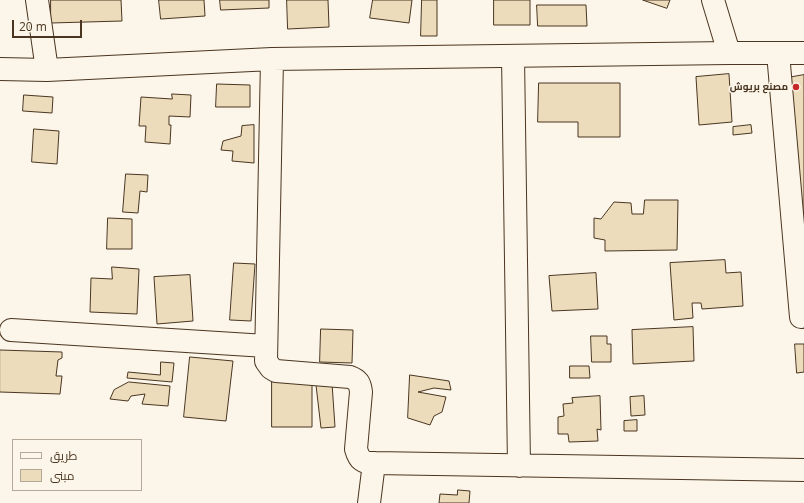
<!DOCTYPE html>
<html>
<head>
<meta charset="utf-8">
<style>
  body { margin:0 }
  #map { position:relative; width:804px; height:503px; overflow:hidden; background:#fbf6e9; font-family:"Open Sans",Cairo,sans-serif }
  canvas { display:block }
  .legend { position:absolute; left:12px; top:439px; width:130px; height:52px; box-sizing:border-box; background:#fbf6e9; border:1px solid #b4a999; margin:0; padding:5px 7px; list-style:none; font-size:12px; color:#4a3520 }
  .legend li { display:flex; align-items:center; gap:8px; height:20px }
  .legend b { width:20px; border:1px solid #b4a999 }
  .scale { position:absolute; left:12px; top:20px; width:70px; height:18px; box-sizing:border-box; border:2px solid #4a3520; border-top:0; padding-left:5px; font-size:12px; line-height:14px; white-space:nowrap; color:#4a3520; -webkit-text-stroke:3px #fbf6e9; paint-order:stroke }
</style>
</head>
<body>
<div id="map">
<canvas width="804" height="503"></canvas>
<ul class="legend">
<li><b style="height:5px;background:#fbf6e9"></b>طريق</li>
<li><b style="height:11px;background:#ecdcbc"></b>مبنى</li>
</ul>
<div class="scale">20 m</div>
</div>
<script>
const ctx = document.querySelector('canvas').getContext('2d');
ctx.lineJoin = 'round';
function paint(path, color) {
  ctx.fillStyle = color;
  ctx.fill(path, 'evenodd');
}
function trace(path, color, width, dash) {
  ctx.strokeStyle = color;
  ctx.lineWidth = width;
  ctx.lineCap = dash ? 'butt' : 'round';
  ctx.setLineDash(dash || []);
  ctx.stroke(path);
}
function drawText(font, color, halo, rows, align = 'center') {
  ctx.font = font + ' "Open Sans",Cairo,sans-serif';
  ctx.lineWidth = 3;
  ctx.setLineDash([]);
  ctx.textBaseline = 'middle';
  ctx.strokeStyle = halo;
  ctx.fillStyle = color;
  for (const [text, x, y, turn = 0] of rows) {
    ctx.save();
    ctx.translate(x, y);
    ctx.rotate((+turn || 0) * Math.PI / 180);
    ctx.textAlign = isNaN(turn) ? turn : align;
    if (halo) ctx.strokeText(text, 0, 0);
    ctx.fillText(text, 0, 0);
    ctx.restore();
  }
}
const building = new Path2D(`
  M 51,0 L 121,0 L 122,21 L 51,23 Z
  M 159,0 L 204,0 L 205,16 L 161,19 Z
  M 220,0 L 269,0 L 269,8 L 221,10 Z
  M 287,0 L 328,0 L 329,27 L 288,29 Z
  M 373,0 L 412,0 L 409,23 L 370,18 Z
  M 422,0 L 437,0 L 437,36 L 421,36 Z
  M 494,0 L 530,0 L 530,25 L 494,25 Z
  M 643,0 L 670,0 L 667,8 Z
  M 537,5 L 586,5 L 587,26 L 538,26 Z
  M 729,74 L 732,122 L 699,125 L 696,77 Z
  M 804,75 L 804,245 L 787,78 Z
  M 539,83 L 620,83 L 620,137 L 578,137 L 578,122 L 538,122 Z
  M 217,84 L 250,85 L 250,107 L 216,107 Z
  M 172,94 L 191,95 L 190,117 L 169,116 L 169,125 L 171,125 L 170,144 L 145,142 L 146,126 L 139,126 L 141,97 L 172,99 Z
  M 24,95 L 53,97 L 52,113 L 23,111 Z
  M 254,125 L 254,163 L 232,161 L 233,151 L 221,150 L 223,141 L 241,136 L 242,126 Z
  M 751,125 L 752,133 L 733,135 L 733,127 Z
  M 34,129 L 59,131 L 57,164 L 32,162 Z
  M 126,174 L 148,175 L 147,192 L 140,191 L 138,213 L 123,212 Z
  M 645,200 L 678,200 L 677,250 L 605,251 L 605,240 L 594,238 L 594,218 L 601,219 L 614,202 L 631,203 L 632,214 L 643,214 Z
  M 108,218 L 132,219 L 132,249 L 107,249 Z
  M 725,260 L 726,273 L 741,272 L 743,306 L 702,309 L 701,303 L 692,303 L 693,318 L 674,320 L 670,263 Z
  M 234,263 L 255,264 L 251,321 L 230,320 Z
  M 112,267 L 139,269 L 137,314 L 90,312 L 91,278 L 112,279 Z
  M 596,273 L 598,309 L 552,311 L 549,276 Z
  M 190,275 L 193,321 L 157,324 L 154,277 Z
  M 693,327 L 694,361 L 633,364 L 632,330 Z
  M 321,329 L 353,330 L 352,363 L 320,362 Z
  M 591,336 L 607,336 L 607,344 L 611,344 L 611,362 L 592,362 Z
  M 795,344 L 804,344 L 804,372 L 797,373 Z
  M 0,350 L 62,352 L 62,358 L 58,360 L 56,376 L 62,376 L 60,394 L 0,392 Z
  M 190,357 L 233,361 L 226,421 L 184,417 Z
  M 161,362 L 174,363 L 172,382 L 127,378 L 128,372 L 160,375 Z
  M 570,366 L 589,366 L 590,378 L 570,378 Z
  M 410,375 L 449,381 L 451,390 L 434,388 L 418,392 L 446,397 L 442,412 L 434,416 L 430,425 L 408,418 Z
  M 272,379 L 312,379 L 312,427 L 272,427 Z
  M 129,382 L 170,386 L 168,406 L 142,404 L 145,394 L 131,396 L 128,401 L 110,399 L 114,390 Z
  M 332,383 L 335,427 L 321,428 L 316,385 Z
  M 600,396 L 601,430 L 597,429 L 598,441 L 569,442 L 568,434 L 558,434 L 558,417 L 564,416 L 563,404 L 573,403 L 572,398 Z
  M 644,396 L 645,415 L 631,416 L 630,397 Z
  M 637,420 L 637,431 L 624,431 L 624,421 Z
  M 458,490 L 470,491 L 469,503 L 439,503 L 440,494 L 457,495 Z`);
paint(building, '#ecdcbc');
trace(building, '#4a3520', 1);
const minor = new Path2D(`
  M 37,0 L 47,70
  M 713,0 L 729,53
  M 778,53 L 801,317
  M 513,56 L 519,466
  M 272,59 L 266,361 L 271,368 L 276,371 L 350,377 C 358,380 360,383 361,392 L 356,449 C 359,460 363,463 374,463 L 804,470
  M 0,69 L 47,70 L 272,59 L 729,53 L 804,53
  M 11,330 L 266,346
  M 369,503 L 374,463`);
trace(minor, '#4a3520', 24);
trace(minor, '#fbf6e9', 22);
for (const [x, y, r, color] of [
  [796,87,4,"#c62828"]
]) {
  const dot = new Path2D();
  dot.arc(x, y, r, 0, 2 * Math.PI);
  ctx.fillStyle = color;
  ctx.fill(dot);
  trace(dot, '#fbf6e9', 1.5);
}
drawText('bold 10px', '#4a3520', '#fbf6e9', [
  ["مصنع بريوش",788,87]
], 'right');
</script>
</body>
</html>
